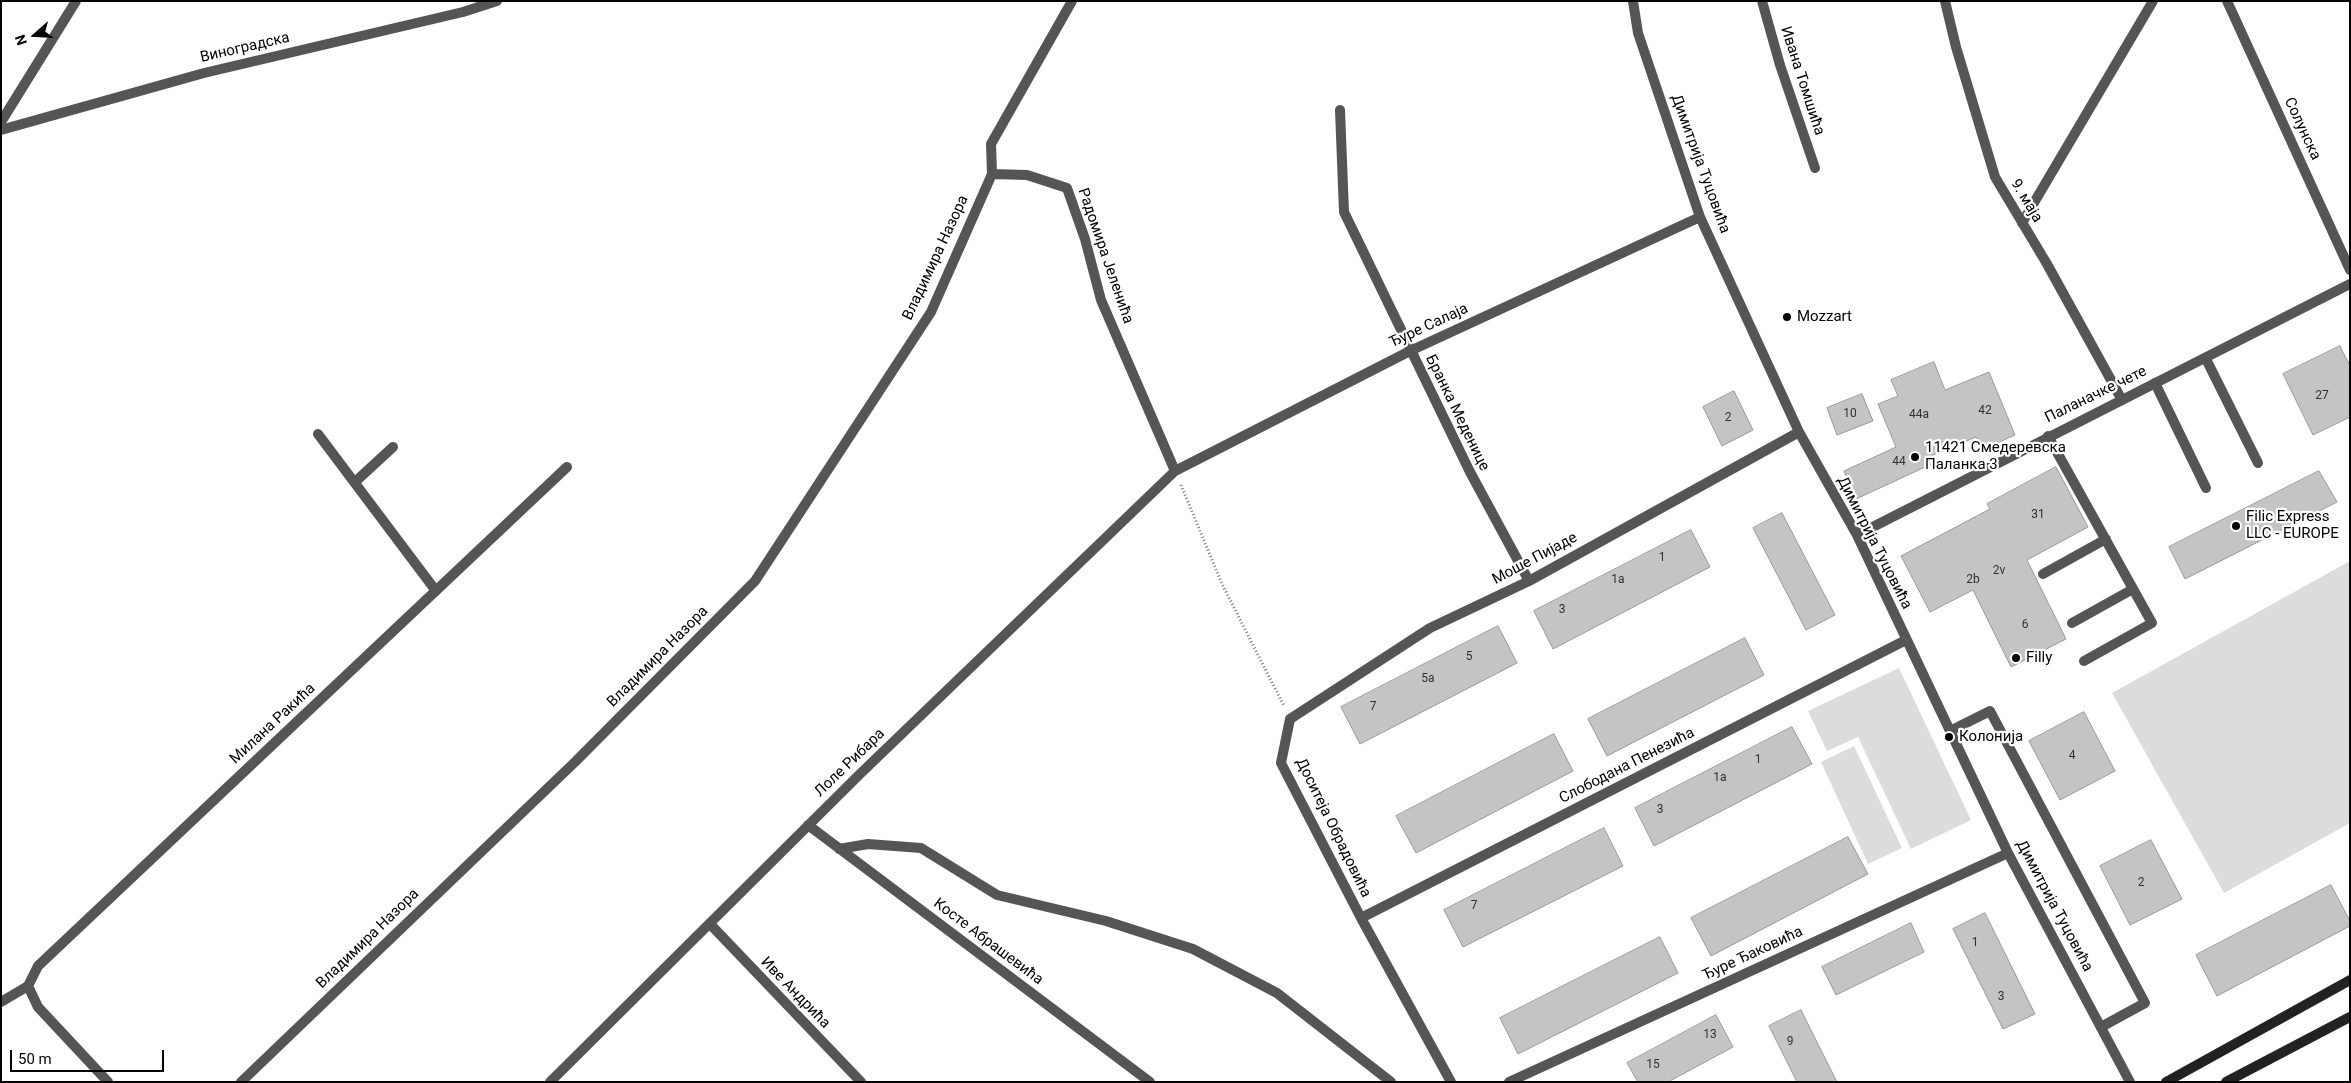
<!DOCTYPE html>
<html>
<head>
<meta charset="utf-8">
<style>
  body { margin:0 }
  #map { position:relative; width:2351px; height:1083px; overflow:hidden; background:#fff; font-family:Roboto,sans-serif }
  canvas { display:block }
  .frame { position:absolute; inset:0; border:2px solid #000; pointer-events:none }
  .north { position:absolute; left:10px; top:10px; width:50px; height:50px; -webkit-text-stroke:4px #fff; paint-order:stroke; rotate:251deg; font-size:14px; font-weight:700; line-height:20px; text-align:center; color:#000 }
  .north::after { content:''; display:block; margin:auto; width:18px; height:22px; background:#000; clip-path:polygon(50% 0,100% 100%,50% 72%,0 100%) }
  .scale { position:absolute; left:10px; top:1050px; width:154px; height:22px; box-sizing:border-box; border:2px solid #000; border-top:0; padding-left:6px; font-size:15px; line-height:18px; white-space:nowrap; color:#000; -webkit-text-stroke:4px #fff; paint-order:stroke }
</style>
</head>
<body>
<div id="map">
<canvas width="2351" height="1083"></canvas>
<div class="frame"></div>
<div class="north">N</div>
<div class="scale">50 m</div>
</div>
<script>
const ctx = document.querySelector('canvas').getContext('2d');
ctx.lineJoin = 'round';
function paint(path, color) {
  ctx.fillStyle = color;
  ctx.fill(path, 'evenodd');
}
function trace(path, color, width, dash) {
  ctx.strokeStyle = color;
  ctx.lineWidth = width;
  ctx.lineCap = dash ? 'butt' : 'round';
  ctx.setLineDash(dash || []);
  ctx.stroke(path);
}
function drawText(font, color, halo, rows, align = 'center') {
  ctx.font = font + ' Roboto,sans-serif';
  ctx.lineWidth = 4.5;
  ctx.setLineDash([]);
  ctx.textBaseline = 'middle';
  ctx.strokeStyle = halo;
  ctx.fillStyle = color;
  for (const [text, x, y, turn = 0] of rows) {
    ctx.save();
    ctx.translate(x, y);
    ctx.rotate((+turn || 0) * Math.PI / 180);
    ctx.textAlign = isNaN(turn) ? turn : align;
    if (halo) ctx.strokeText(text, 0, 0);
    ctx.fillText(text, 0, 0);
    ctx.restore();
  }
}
paint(new Path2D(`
  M 2350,561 L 2350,823 L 2224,893 L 2112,693 Z
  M 1899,668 L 1971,820 L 1911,849 L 1858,737 L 1827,751 L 1808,711 Z
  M 1854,746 L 1902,848 L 1868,864 L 1821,762 Z`), '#dcdcdc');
const building = new Path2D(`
  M 2340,346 L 2350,366 L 2350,417 L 2313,435 L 2283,374 Z
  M 1934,362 L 1945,390 L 1989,372 L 2015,435 L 1982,450 L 1976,437 L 1931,456 L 1934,463 L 1856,499 L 1844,471 L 1896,447 L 1878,404 L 1898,396 L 1891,380 Z
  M 1734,391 L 1753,430 L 1722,446 L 1703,407 Z
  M 1862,394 L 1873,421 L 1837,435 L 1827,408 Z
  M 2056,467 L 2088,527 L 2027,560 L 2066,639 L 2011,667 L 1973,590 L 1930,612 L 1901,556 L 1990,509 L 1987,504 Z
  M 2319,471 L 2337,502 L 2185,579 L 2169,547 Z
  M 1782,513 L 1835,615 L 1806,630 L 1753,528 Z
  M 1691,530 L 1710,567 L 1553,649 L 1534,611 Z
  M 1498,626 L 1517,663 L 1360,744 L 1341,707 Z
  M 1745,638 L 1764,675 L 1607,756 L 1588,719 Z
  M 2084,712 L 2115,771 L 2060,800 L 2029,741 Z
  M 1792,727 L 1812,764 L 1654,846 L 1635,808 Z
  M 1554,734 L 1573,771 L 1416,853 L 1396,816 Z
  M 1604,828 L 1623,866 L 1463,947 L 1444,910 Z
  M 1848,837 L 1868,874 L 1711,956 L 1691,918 Z
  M 2151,840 L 2182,899 L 2130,925 L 2100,866 Z
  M 2331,885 L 2350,921 L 2350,926 L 2217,996 L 2196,955 Z
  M 1985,913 L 2035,1014 L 2003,1029 L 1953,929 Z
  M 1911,923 L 1924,952 L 1836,995 L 1822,967 Z
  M 1660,937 L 1678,973 L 1518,1054 L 1500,1018 Z
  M 1801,1010 L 1837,1082 L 1797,1082 L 1769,1026 Z
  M 1716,1015 L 1733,1047 L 1668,1082 L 1638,1082 L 1627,1063 Z`);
paint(building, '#c4c4c4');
trace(building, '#999', 1);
trace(new Path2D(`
  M 1181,485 L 1222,584 L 1284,706`), '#777', 3, [1, 2.5]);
trace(new Path2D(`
  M 2206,359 L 2258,463
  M 2155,383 L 2206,488
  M 2048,436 L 2152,623 L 2084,661
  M 355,482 L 393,447
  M 2043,574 L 2106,539
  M 2072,623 L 2133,589
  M 1950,731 L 1990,711 L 2145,1003 L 2101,1027`), '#555', 10);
trace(new Path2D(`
  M 1072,1 L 991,144 L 992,174 L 1027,175 L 1067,188 L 1085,239 L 1101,300 L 1175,471
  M 1633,1 L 1638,33 L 1700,217 L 1799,432 L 1857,535 L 2008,853 L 2130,1082
  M 1762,1 L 1780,65 L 1815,168
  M 1945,1 L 1956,47 L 1995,177 L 2047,264 L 2122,400
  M 2227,1 L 2350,270
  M 1340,110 L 1344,212 L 1470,472 L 1529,581
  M 1,122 L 76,1
  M 1,130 L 204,73 L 463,12 L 497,1
  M 2022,223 L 2153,1
  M 318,434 L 436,591
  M 1857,535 L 2350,284
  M 808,825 L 1150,1082
  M 839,849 L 868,844 L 921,848 L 997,895 L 1106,921 L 1193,949 L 1277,993 L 1391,1082
  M 1361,918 L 1906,640
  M 710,924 L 861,1082
  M 28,986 L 38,1007 L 108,1082
  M 1,1002 L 28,986 L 38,966 L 567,467
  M 241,1082 L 575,762 L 755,581 L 931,312 L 992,174
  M 550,1082 L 861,773 L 1175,471 L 1410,351 L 1700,217
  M 1451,1082 L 1361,918 L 1281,763 L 1290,719 L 1430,628 L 1529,581 L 1799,432
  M 1509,1082 L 2008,853`), '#555', 10);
trace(new Path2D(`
  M 2166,1082 L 2350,980
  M 2226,1082 L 2350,1017`), '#222', 10);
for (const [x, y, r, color] of [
  [1787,317,5,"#000"],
  [1915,457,5,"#000"],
  [2236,526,5,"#000"],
  [2016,658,5,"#000"],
  [1949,737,5,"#000"]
]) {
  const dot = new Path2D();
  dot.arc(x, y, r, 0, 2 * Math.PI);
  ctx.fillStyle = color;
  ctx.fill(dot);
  trace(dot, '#fff', 2);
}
drawText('12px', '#313131', null, [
  ["27",2322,396],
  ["42",1985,411],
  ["10",1850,414],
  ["44a",1919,415],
  ["2",1728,418],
  ["44",1899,462],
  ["31",2038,515],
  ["1",1662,558],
  ["2v",1999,571],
  ["1a",1618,580],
  ["2b",1973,580],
  ["3",1562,610],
  ["6",2025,625],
  ["5",1469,657],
  ["5a",1428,679],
  ["7",1373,707],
  ["4",2072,756],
  ["1",1758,760],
  ["1a",1720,778],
  ["3",1660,810],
  ["2",2141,883],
  ["7",1474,906],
  ["1",1975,943],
  ["3",2001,997],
  ["13",1710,1035],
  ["9",1790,1042],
  ["15",1653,1065]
]);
drawText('15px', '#000', '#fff', [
  ["Виноградска",245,48,-13],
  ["Ивана Томшића",1802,81,72],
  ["Солунска",2302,129,65],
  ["Димитрија Туцовића",1700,164,70],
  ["9. маја",2026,201,59],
  ["Радомира Јеленића",1105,256,71],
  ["Владимира Назора",936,258,-65],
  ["Ђуре Салаја",1429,326,-25],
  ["Паланачке чете",2096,395,-26],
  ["Бранка Меденице",1457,413,64],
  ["Димитрија Туцовића",1874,543,63],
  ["Моше Пијаде",1535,559,-28],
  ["Владимира Назора",658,657,-45],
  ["Милана Ракића",273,724,-43],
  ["Лоле Рибара",850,763,-44],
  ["Слободана Пенезића",1627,766,-27],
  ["Доситеја Обрадовића",1333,828,64],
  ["Димитрија Туцовића",2054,906,62],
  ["Владимира Назора",368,939,-44],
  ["Косте Абрашевића",988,942,37],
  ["Ђуре Ђаковића",1753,954,-25],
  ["Иве Андрића",795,993,46]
]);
drawText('15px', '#000', '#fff', [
  ["Mozzart",1797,317],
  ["11421 Смедеревска",1925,448],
  ["Паланка 3",1925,465],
  ["Filic Express",2246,517],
  ["LLC - EUROPE",2246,534],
  ["Filly",2026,658],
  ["Колонија",1959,737]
], 'left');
</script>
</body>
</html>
